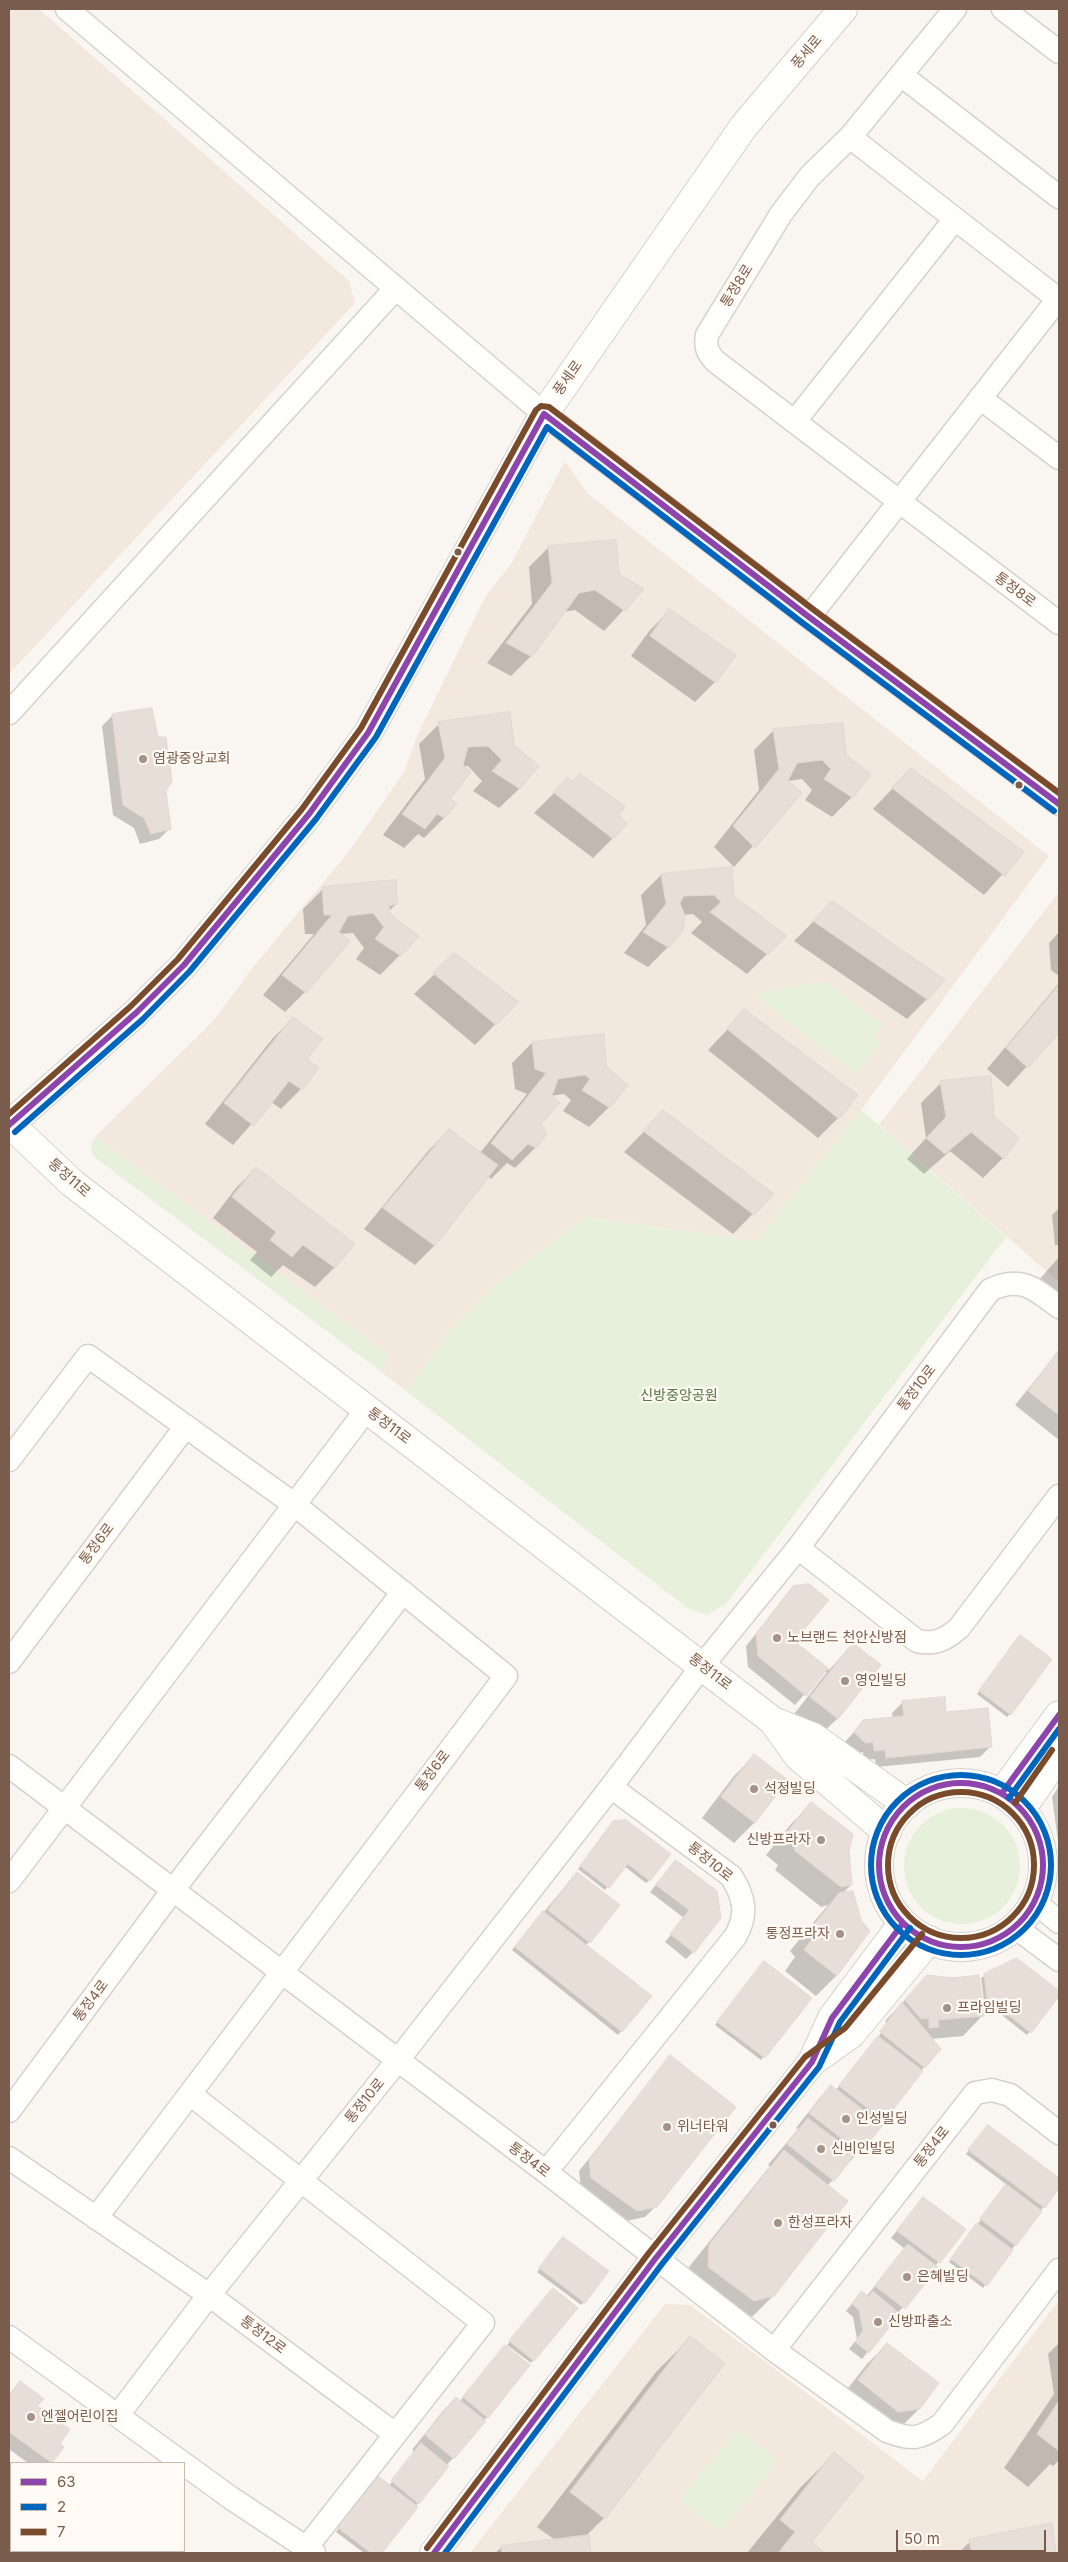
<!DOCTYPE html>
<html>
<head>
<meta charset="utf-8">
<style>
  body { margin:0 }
  #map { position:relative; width:1068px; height:2562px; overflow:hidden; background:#f9f5f0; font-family:Inter,sans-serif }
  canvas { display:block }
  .frame { position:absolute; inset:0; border:10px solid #7a5c4d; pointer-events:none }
  .legend { position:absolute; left:10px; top:2462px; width:175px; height:90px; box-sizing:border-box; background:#fffaf3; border:1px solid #cabbb1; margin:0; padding:6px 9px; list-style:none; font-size:15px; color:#7a5c4d }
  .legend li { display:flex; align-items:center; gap:10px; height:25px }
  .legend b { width:25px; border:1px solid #cabbb1 }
  .scale { position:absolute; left:896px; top:2530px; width:150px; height:22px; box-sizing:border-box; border:2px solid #7a5c4d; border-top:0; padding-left:6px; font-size:15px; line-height:18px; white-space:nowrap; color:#7a5c4d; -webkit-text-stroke:4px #fffaf3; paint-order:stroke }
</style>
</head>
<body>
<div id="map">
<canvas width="1068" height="2562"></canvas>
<div class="frame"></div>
<ul class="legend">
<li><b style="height:6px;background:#8e44ad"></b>63</li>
<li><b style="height:6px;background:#0065bd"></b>2</li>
<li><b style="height:6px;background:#7a4b2a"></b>7</li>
</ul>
<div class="scale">50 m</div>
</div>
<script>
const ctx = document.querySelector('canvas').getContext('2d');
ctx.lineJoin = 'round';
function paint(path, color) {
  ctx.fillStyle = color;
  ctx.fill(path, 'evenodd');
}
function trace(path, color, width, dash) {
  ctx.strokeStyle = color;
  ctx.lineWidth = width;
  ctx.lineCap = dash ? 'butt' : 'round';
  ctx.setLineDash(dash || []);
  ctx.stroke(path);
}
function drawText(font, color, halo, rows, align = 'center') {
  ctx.font = font + ' Inter,"Noto Sans KR",sans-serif';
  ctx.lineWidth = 4.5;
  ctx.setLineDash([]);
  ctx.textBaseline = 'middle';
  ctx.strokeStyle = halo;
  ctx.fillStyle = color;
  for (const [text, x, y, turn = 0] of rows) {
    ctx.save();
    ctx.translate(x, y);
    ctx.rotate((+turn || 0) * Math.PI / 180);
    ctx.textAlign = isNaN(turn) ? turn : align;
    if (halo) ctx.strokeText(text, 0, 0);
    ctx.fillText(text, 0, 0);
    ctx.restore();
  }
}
paint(new Path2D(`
  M 9,9 L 39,9 L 349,281 L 355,303 L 9,674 Z
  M 565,461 L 587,493 L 1049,856 L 861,1110 L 756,1241 L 586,1217 L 495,1284 L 456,1323 L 406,1391 L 379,1370 L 390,1356 L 95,1137 L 213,1021 L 254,966 L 350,850 L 404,772 L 417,736 L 486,595 L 510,566 Z
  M 1059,892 L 1059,1282 L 879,1125 Z
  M 1059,2300 L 1059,2553 L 470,2553 L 665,2304 L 690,2305 L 923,2481 Z`), '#f2e8de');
paint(new Path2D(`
  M 824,981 L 883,1024 L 874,1035 L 881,1042 L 856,1074 L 753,994 Z
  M 861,1110 L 1006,1237 L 726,1604 L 707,1615 L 689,1609 L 406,1391 L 456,1323 L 495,1284 L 586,1217 L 756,1241 Z
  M 95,1137 L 390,1356 L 379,1370 L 93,1156 L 91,1144 Z
  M904 1866a58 58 0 1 1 116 0a58 58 0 1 1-116 0Z
  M 737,2429 L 778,2461 L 721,2532 L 679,2500 Z`), '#e7f0db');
paint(new Path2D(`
  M 549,547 L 618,574 L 642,590 L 604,631 L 575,610 L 563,612 L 531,656 L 511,676 L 487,663 L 532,604 L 529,567 Z
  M 670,610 L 715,682 L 695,702 L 631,656 L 650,630 Z
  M 509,714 L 520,788 L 499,808 L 473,791 L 482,781 L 468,766 L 462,766 L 448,799 L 444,818 L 424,838 L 418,834 L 404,848 L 383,835 L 425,779 L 419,744 L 439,724 Z
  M 113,715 L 165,791 L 170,828 L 159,839 L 140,844 L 134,828 L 113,815 L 102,726 Z
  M 774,730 L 844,755 L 852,797 L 832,817 L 805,800 L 812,790 L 802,779 L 787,781 L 800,793 L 734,867 L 714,847 L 759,790 L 754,750 Z
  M 911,769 L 1022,852 L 984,895 L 873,809 Z
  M 567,780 L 617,815 L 613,838 L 593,858 L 534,813 Z
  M 661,875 L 732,897 L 785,936 L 747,974 L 691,933 L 702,922 L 693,914 L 683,915 L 668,947 L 648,967 L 624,953 L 646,925 L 641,895 Z
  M 323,889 L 396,904 L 388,912 L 400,955 L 380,975 L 356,959 L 364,948 L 353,933 L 340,934 L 305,992 L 285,1012 L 263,995 L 314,934 L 305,934 L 303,909 Z
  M 832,903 L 927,999 L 907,1019 L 794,941 Z
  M 1059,932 L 1059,976 L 1051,970 L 1049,943 Z
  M 454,955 L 517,1002 L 475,1045 L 414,994 Z
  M 1059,983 L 1059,1031 L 1008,1087 L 987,1069 Z
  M 745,1011 L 838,1118 L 818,1138 L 708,1050 Z
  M 293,1018 L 305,1059 L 301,1089 L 281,1109 L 271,1102 L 233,1145 L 205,1124 L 273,1038 Z
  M 603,1035 L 609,1107 L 589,1127 L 563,1111 L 571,1100 L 564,1094 L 550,1096 L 540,1124 L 535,1148 L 515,1168 L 507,1163 L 491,1179 L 488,1176 L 435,1245 L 415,1265 L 364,1229 L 429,1150 L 449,1130 L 480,1153 L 527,1094 L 515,1089 L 512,1063 L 532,1043 Z
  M 941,1083 L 993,1116 L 1017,1138 L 1003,1158 L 983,1178 L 950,1151 L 924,1174 L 907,1159 L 926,1138 L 921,1103 Z
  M 663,1112 L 772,1194 L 733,1234 L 624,1152 Z
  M 256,1168 L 335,1267 L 315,1287 L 283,1265 L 271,1277 L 250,1260 L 257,1252 L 213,1218 L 236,1188 Z
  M 1059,1208 L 1059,1245 L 1055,1245 L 1052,1215 Z
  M 1059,1257 L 1059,1294 L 1038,1281 Z
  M 1059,1351 L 1059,1440 L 1015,1405 Z
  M 794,1587 L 792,1642 L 829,1670 L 853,1644 L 879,1665 L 837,1719 L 817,1738 L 791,1718 L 827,1672 L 825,1671 L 795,1705 L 748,1667 L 746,1646 Z
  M 1017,1640 L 1010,1714 L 1007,1717 L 977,1694 Z
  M 903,1702 L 945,1714 L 990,1747 L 980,1757 L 876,1767 L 875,1759 L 864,1760 L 863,1752 L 854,1753 L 844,1743 L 863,1722 L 893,1719 L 892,1713 Z
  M 754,1756 L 787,1780 L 754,1823 L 734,1843 L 702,1818 L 734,1776 Z
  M 1059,1786 L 1059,1848 L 1052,1797 Z
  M 811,1804 L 848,1851 L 851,1885 L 842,1894 L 869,1931 L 836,1976 L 816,1996 L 785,1971 L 795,1957 L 790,1951 L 828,1905 L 821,1907 L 775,1870 L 778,1865 L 766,1855 L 791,1824 Z
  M 610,1826 L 649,1880 L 646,1883 L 624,1866 L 605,1890 L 578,1869 Z
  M 676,1861 L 716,1891 L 693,1952 L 686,1959 L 665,1942 L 684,1918 L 650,1892 Z
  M 574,1876 L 589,1942 L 585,1946 L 650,1996 L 618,2035 L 512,1950 Z
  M 1017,1959 L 1059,1993 L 1027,2035 L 984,2001 L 981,1978 Z
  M 761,1966 L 810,1998 L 761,2060 L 715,2025 Z
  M 927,1977 L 983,2015 L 963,2036 L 931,2039 L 924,2067 L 859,2152 L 827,2186 L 774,2295 L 753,2316 L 733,2320 L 689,2288 L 689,2267 L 770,2166 L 768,2165 L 798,2129 L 796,2128 L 818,2100 L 831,2086 L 836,2090 L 879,2036 L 887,2023 L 885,2021 Z
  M 671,2057 L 656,2206 L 645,2217 L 626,2221 L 581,2189 L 579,2171 Z
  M 988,2126 L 1059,2180 L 1059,2186 L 983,2288 L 949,2262 L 1007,2185 L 966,2154 Z
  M 923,2199 L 964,2229 L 862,2359 L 849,2349 L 857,2339 L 853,2317 L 846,2311 L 855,2300 L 866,2297 L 905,2249 L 891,2238 Z
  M 560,2241 L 584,2302 L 581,2305 L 537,2272 Z
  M 550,2292 L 533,2360 L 531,2363 L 507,2345 Z
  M 690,2338 L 604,2518 L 587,2535 L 590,2553 L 495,2553 L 502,2547 L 555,2540 L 537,2527 L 656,2372 Z
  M 1059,2343 L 1059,2460 L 1053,2466 L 1050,2464 L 1028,2487 L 1004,2468 L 1054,2394 L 1048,2354 Z
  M 887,2344 L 919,2409 L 899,2429 L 838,2401 L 867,2364 Z
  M 502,2350 L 487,2417 L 447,2465 L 380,2553 L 364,2553 L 336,2532 L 375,2481 L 389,2486 L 415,2452 L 412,2450 L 442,2412 L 456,2398 L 460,2401 Z
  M 20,2383 L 58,2445 L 49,2463 L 28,2463 L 9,2449 L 9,2394 Z
  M 834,2454 L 810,2543 L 823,2553 L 747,2553 L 800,2488 Z
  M 1051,2524 L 1054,2553 L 958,2553 L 970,2542 Z`), '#0003');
const building = new Path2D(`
  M 616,540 L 619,574 L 644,589 L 625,611 L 595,590 L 579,593 L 532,657 L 506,643 L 552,583 L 548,546 Z
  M 669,609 L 736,655 L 716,683 L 650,636 Z
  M 152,708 L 158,737 L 166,737 L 172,781 L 166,791 L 171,829 L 151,834 L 144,818 L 123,805 L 112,714 Z
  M 510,712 L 514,745 L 539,766 L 520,789 L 492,771 L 502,760 L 488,746 L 468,747 L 463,765 L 471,772 L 450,799 L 457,804 L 445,818 L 437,814 L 425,829 L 402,814 L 445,758 L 438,722 Z
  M 843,723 L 846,755 L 871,774 L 853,798 L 824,779 L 831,769 L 822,760 L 797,763 L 788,781 L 802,793 L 755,848 L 733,826 L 779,769 L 773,729 Z
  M 911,768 L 1024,852 L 1005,876 L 892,788 Z
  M 580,774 L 625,806 L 619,815 L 627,824 L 613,839 L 553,792 L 567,778 L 572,781 Z
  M 732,867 L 734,896 L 787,936 L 768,955 L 710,912 L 721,902 L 714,895 L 684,896 L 680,903 L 685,916 L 683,931 L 669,948 L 643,932 L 666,904 L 661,874 Z
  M 396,880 L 397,904 L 389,906 L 390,914 L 419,936 L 401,956 L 375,939 L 384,927 L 373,913 L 348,916 L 339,932 L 350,941 L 306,993 L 282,975 L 332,915 L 324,915 L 322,887 Z
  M 832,901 L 945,980 L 928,1000 L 813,921 Z
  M 454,953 L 519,1002 L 496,1025 L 433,973 Z
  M 1059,985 L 1059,1033 L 1028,1068 L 1006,1048 Z
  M 744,1009 L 858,1095 L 839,1119 L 727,1029 Z
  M 293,1017 L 323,1039 L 307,1059 L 319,1068 L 302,1090 L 289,1081 L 254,1126 L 224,1103 Z
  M 604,1034 L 606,1066 L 628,1085 L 610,1108 L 582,1090 L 590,1079 L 585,1075 L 558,1079 L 552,1096 L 560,1103 L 541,1124 L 547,1134 L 536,1148 L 528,1144 L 512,1160 L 491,1143 L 546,1073 L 535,1069 L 532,1042 Z
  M 991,1076 L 994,1116 L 1019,1138 L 1004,1159 L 971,1132 L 945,1154 L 926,1138 L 946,1117 L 940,1081 Z
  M 663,1110 L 774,1194 L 754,1215 L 643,1131 Z
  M 449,1129 L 498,1165 L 435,1246 L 383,1208 Z
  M 256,1167 L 355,1244 L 335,1268 L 303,1245 L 292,1257 L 270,1240 L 276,1232 L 232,1197 Z
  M 1059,1350 L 1059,1415 L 1028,1391 Z
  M 809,1584 L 829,1600 L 794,1641 L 828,1668 L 806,1696 L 758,1656 L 756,1634 L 793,1586 Z
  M 1020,1635 L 1052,1659 L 1011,1715 L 979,1691 Z
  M 853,1643 L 881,1665 L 838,1719 L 810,1697 Z
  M 945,1697 L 946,1712 L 988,1708 L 992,1747 L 886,1758 L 885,1750 L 874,1751 L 873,1742 L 865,1743 L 854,1732 L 863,1720 L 904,1716 L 902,1701 Z
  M 754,1754 L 788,1780 L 755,1823 L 721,1797 Z
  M 811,1802 L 853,1834 L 849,1851 L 852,1885 L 841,1887 L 794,1850 L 797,1845 L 785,1835 Z
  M 626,1820 L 671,1854 L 650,1881 L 628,1864 L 609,1888 L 580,1866 L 613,1821 Z
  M 676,1860 L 717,1891 L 721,1918 L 694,1953 L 670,1934 L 689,1910 L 656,1885 Z
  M 577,1872 L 620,1905 L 590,1943 L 548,1910 Z
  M 853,1891 L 861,1920 L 870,1931 L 837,1976 L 804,1950 L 814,1936 L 809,1931 L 839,1893 Z
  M 543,1911 L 652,1996 L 622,2032 L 515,1947 Z
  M 1017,1958 L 1059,1991 L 1059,1996 L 1031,2033 L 987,1998 L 984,1974 Z
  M 764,1961 L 812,1998 L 765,2058 L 717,2022 Z
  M 927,1975 L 953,1978 L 979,1975 L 984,2016 L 938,2020 L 939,2027 L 929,2028 L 929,2018 L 921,2019 L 905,2000 Z
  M 902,2002 L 941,2049 L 925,2068 L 880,2032 Z
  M 878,2036 L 923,2071 L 884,2121 L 839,2086 Z
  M 670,2055 L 736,2107 L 657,2207 L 637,2211 L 591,2178 L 589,2160 Z
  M 831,2085 L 883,2125 L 860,2153 L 809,2113 Z
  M 808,2118 L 855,2154 L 834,2181 L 787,2144 Z
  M 988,2125 L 1059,2178 L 1059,2188 L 1045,2208 L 968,2150 Z
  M 784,2150 L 848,2201 L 774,2296 L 754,2301 L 708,2267 L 709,2245 Z
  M 1006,2184 L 1042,2211 L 1016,2246 L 980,2219 Z
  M 923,2197 L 966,2229 L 940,2263 L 897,2231 Z
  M 977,2223 L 1013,2250 L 987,2286 L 951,2259 Z
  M 563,2237 L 609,2271 L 585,2303 L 539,2268 Z
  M 908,2244 L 938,2267 L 905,2309 L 875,2286 Z
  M 553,2288 L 578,2308 L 534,2361 L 509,2341 Z
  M 862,2291 L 868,2297 L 873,2291 L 900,2314 L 869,2353 L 855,2342 L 863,2331 L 859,2310 L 852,2304 Z
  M 690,2336 L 725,2363 L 605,2519 L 570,2492 Z
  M 887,2343 L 939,2383 L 920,2409 L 898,2412 L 858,2380 Z
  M 505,2345 L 530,2365 L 488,2418 L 463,2397 Z
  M 20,2381 L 44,2399 L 37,2406 L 70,2429 L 60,2444 L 64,2447 L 52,2463 L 9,2432 L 9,2396 Z
  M 456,2397 L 486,2421 L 454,2459 L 425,2435 Z
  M 1059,2401 L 1059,2451 L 1037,2434 Z
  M 421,2443 L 449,2466 L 419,2504 L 391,2481 Z
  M 834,2452 L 864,2477 L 812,2542 L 825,2553 L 778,2553 L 795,2532 L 780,2520 Z
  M 378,2476 L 418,2507 L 382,2553 L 371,2553 L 338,2528 Z
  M 1052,2523 L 1056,2553 L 972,2553 L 969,2540 Z
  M 589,2535 L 591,2553 L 502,2553 L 501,2546 Z`);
paint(building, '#e6ded7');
trace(building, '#e2d8d2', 1);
const minor = new Path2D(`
  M 67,9 L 544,414 L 809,617 L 1059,804
  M 955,9 L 850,137 L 810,176 L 781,214 L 707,335 C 705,347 707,352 715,361 L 1059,623
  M 1003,9 L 1059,52
  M 901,75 L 1059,197
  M 850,137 L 1058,299
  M 980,398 L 1059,458
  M 795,421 L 955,219
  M 809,617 L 1058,299 L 1059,300
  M 9,713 L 396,288
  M 9,1460 L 88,1356 L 295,1505 L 506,1676 L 96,2218
  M 798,1548 L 917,1641 C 935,1645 945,1640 959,1628 L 1059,1496
  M 9,1662 L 186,1426
  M 9,1766 L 546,2172 L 774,2350 L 887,2431 C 913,2441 920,2439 942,2424 L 1059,2270
  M 9,1881 L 367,1409
  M 1035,1902 L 1059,1922
  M 1015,1927 L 1059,1960
  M 190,2094 L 483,2323 L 306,2548
  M 9,2111 L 173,1890 L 403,1592
  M 9,2158 L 209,2295 L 395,2434
  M 546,2172 L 735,1937 C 748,1915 745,1898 731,1876 L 611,1787
  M 9,2337 L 231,2498 L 314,2553
  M 774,2350 L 975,2093 L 992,2090 L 1010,2095 L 1059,2133
  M 118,2415 L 209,2295 L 398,2060 L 611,1787 L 702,1666 L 798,1548 L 990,1290 C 1021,1275 1035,1289 1059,1307
  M 9,2523 L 11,2524
  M 49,2551 L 53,2553
  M 29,2553 L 31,2551`);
const tertiary = new Path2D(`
  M 10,1124 L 72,1183 L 773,1721 L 813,1737 L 907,1804
  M 9,1125 L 137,1012 L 184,965 L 309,814 L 368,733 L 544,414 L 744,126 L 843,9
  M 773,1721 L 798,1756 L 887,1832
  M879 1865a82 82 0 1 1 164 0a82 82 0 1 1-164 0Z
  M 1002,1793 L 1059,1715
  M 1022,1808 L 1059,1755
  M 813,2061 L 851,2034 L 929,1940
  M 434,2553 L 655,2259 L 812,2062 L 832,2018 L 903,1923`);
trace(minor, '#d7d1cb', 25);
trace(tertiary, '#d7d1cb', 30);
trace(minor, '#fefefd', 22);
trace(tertiary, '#fefefd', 28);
trace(new Path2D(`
  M 9,1125 L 137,1012 L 184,965 L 309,814 L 368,733 L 544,414 L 809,617 L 1059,804
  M879 1865a82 82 0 1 1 164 0a82 82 0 1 1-164 0Z
  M 1002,1793 L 1059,1715
  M 434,2553 L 655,2259 L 812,2062 L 832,2018 L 903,1923`), '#8e44ad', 6);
trace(new Path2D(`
  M 15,1132 L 143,1019 L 190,971 L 316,819 L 376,737 L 547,427 L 804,624 L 1054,811
  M871 1865a90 90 0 1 1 180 0a90 90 0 1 1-180 0Z
  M 1009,1798 L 1059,1729
  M 445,2553 L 662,2264 L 819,2067 L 840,2022 L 910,1928`), '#0065bd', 6);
trace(new Path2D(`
  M 9,1114 L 131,1006 L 178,959 L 302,809 L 361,728 L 536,410 L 541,406 L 549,407 L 814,610 L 1059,793
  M888 1865a73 73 0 1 1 146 0a73 73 0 1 1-146 0Z
  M 1015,1803 L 1052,1750
  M 427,2548 L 648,2254 L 805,2057 L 845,2028 L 922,1934`), '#7a4b2a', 6);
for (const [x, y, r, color] of [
  [458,552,4.5,"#7a5c4d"],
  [143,759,5,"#a69286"],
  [1019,785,4.5,"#7a5c4d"],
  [777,1638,5,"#a69286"],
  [845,1681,5,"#a69286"],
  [754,1789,5,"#a69286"],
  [821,1840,5,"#a69286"],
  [840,1934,5,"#a69286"],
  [947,2008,5,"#a69286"],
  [846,2119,5,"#a69286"],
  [773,2125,4.5,"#7a5c4d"],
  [667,2127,5,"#a69286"],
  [821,2149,5,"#a69286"],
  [778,2223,5,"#a69286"],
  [907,2277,5,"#a69286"],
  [878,2322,5,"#a69286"],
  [31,2417,5,"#a69286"]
]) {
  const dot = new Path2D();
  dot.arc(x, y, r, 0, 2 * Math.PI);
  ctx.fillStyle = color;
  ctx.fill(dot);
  trace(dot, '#fffaf3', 2);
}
drawText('14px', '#7a5c4d', '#fffaf3', [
  ["풍세로",807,52,-50],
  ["통정8로",737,286,-58],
  ["풍세로",568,378,-55],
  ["통정8로",1015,590,37],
  ["통정11로",69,1178,41],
  ["통정10로",917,1388,-53],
  ["통정11로",389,1426,37],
  ["통정6로",97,1544,-53],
  ["통정11로",710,1672,38],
  ["통정6로",433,1771,-53],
  ["통정10로",710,1862,39],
  ["통정4로",91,2001,-53],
  ["통정10로",365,2101,-51],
  ["통정4로",932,2147,-52],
  ["통정4로",529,2160,37],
  ["통정12로",263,2335,37]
]);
drawText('14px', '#7a5c4d', '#fffaf3', [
  ["염광중앙교회",153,759],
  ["노브랜드 천안신방점",787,1638],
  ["영인빌딩",855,1681],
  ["석정빌딩",764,1789],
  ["신방프라자",811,1840,"right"],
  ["통정프라자",830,1934,"right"],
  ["프라임빌딩",957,2008],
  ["인성빌딩",856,2119],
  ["위너타워",677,2127],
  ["신비인빌딩",831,2149],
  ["한성프라자",788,2223],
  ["은혜빌딩",917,2277],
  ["신방파출소",888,2322],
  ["엔젤어린이집",41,2417]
], 'left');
drawText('14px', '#537a41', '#fffaf3', [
  ["신방중앙공원",679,1396]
]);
</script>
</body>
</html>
